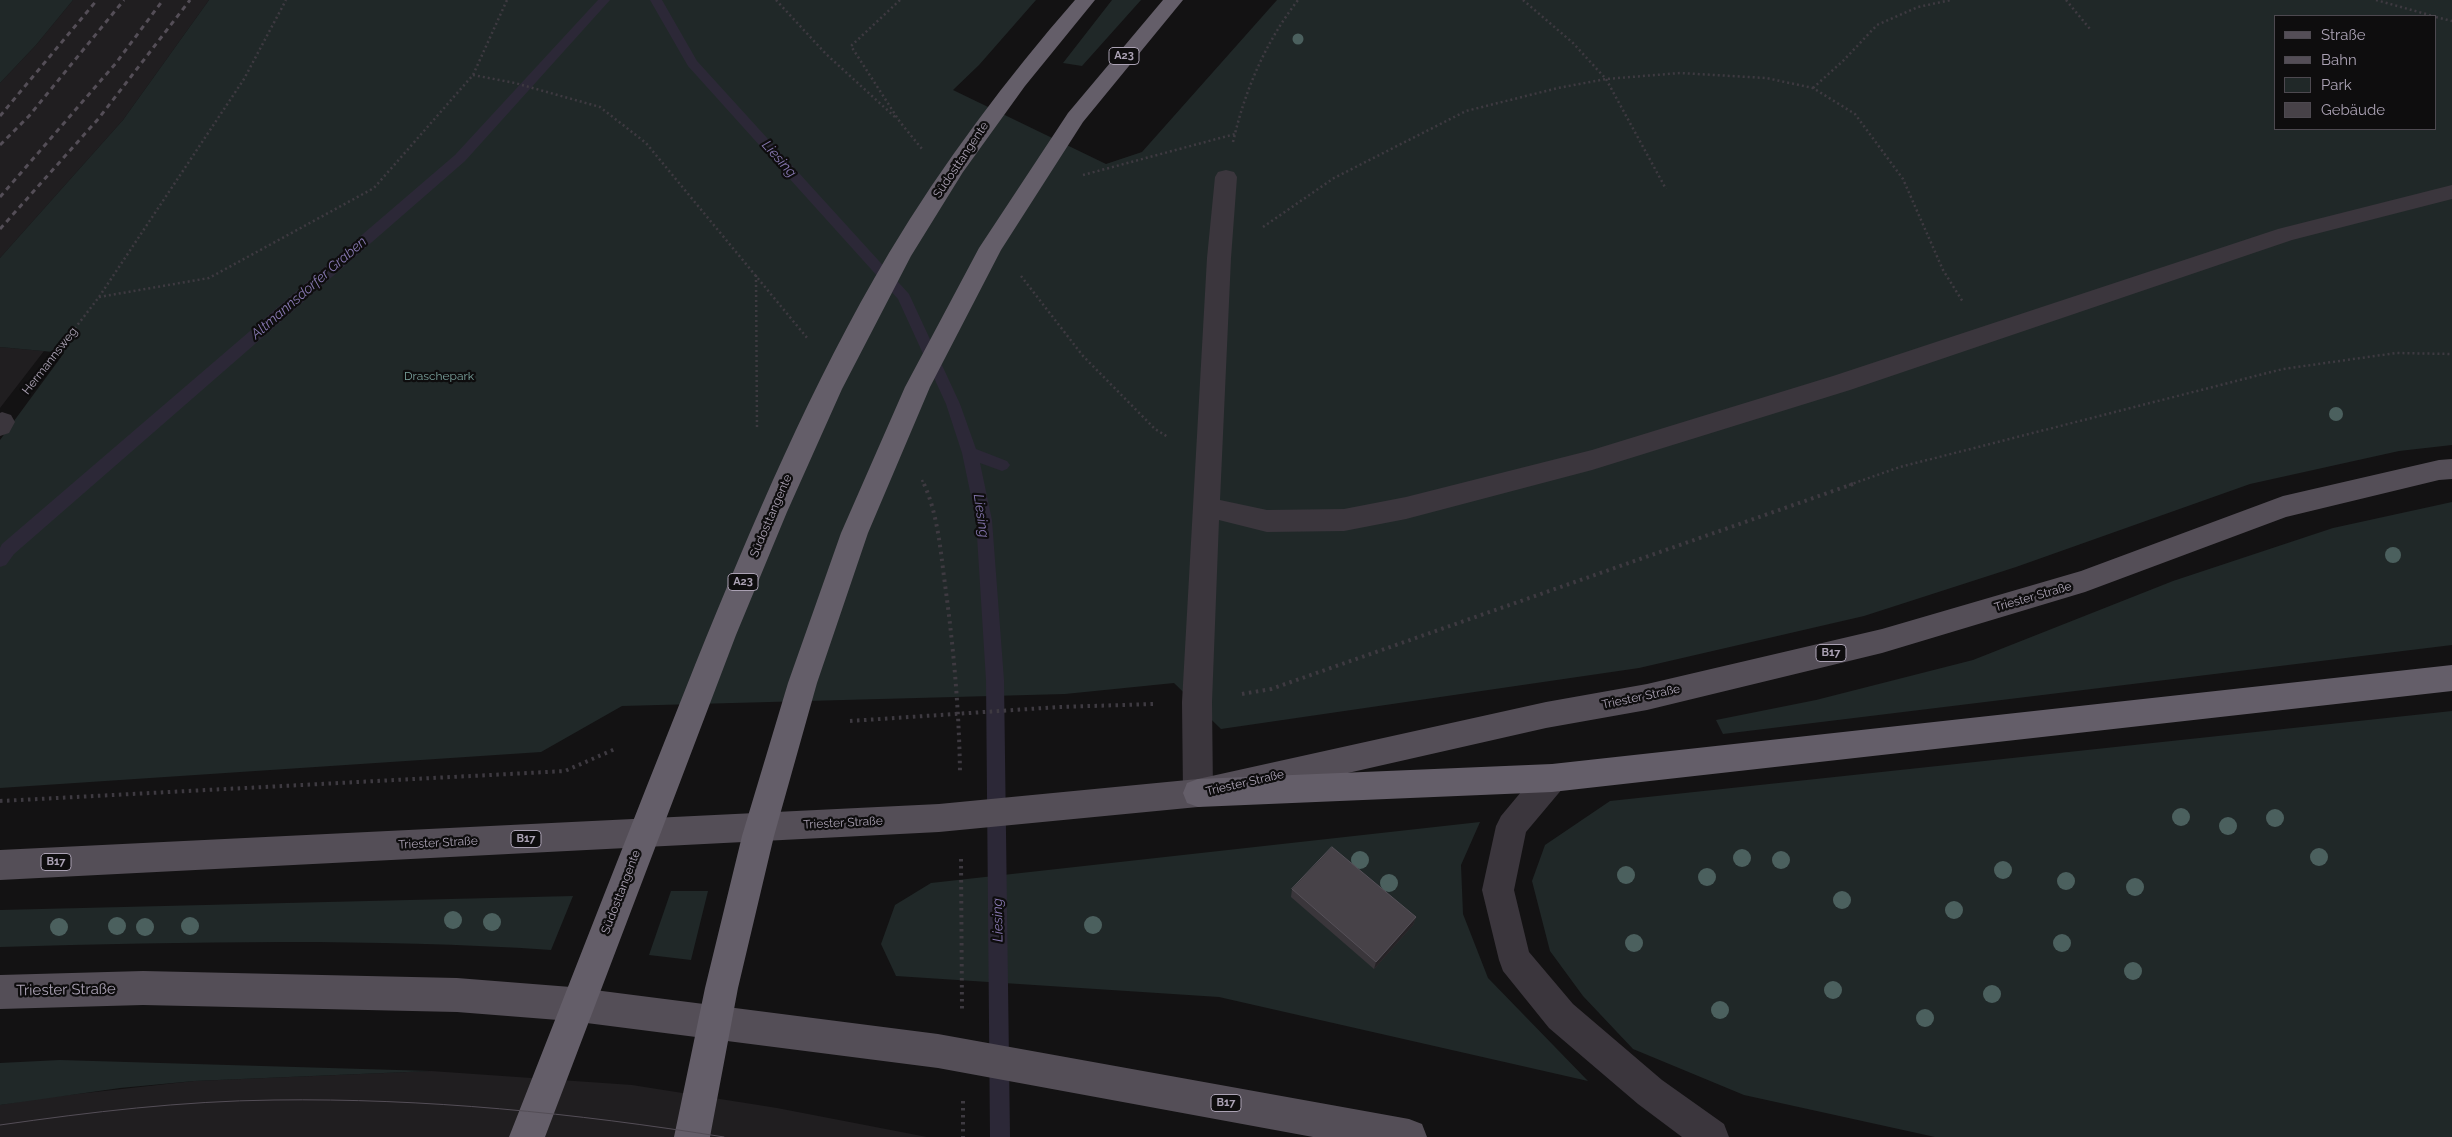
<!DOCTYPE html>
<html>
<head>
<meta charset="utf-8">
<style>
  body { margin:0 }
  #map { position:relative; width:2452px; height:1137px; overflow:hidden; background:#131213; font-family:Raleway,sans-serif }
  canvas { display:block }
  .legend { position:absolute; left:2274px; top:15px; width:162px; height:115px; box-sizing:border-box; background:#0e0d0e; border:1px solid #4d4950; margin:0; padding:6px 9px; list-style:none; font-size:15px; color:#aba2b4 }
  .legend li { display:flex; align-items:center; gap:10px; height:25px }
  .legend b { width:25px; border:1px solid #4d4950 }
</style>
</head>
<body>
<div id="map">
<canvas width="2452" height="1137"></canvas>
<ul class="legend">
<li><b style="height:6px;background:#544e57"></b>Straße</li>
<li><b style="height:6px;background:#544e57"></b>Bahn</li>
<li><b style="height:14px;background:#202828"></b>Park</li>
<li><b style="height:14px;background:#474248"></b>Gebäude</li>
</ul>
</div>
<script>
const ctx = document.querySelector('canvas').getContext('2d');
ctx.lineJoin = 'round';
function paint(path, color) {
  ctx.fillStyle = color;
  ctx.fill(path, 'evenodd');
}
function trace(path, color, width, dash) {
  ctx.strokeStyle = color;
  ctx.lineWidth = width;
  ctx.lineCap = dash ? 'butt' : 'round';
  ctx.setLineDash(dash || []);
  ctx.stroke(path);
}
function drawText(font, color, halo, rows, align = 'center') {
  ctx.font = font + ' Raleway,sans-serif';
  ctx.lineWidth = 4.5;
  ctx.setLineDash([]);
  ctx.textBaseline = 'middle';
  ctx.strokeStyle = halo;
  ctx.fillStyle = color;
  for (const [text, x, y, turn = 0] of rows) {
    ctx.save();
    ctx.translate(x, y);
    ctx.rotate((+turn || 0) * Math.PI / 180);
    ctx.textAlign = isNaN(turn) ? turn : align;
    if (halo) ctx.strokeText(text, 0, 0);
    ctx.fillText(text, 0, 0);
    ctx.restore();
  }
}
paint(new Path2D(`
  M 73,0 L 209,0 L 123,120 L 0,258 L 0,83 L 36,45 Z
  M 0,347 L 44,351 L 0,408 Z
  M 431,1071 L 632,1085 L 777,1108 L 927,1137 L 0,1137 L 0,1105 L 41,1098 L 194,1081 Z`), '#201e20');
paint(new Path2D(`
  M 0,0 L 73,0 L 36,45 L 0,83 Z
  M 209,0 L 1036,0 L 979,65 L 953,90 L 1106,164 L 1142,152 L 1277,0 L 2452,0 L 2452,445 L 2399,451 L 2250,484 L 2016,567 L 1864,616 L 1639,668 L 1221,729 L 1174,683 L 1065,694 L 622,706 L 541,752 L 0,788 L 0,440 L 64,353 L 0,347 L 0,258 L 123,120 ZM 2276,16 L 2436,16 L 2436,129 L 2276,129 Z
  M 1112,0 L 1141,0 L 1082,66 L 1063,63 Z
  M 2452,502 L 2452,645 L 1723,734 L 1716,720 L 1816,700 L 1973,660 L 2173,581 L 2333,528 Z
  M 2452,711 L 2452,1137 L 1935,1137 L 1744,1095 L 1633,1049 L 1583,996 L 1550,951 L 1532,881 L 1545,845 L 1610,801 Z
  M 1480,822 L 1461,865 L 1463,914 L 1488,978 L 1588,1081 L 1219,997 L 896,976 L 881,944 L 895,905 L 931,883 Z
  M 671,891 L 708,891 L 691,960 L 649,955 Z
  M 573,896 L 551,950 C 367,938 184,942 0,947 L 0,910 Z
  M 60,1060 L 431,1071 L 194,1081 L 120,1088 L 0,1105 L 0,1063 Z`), '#202828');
paint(new Path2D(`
  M 598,0 L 610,0 L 465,161 L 14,554 L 6,565 L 0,567 L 0,548 L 2,544 L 455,155 Z
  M 650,0 L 662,0 L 697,61 L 909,294 L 960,404 L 976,449 L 1007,461 L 1010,465 L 1007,469 L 1002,471 L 980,463 L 992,520 L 1004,680 L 1010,1137 L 990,1137 L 986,680 L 976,520 L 962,453 L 946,404 L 898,299 L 688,66 Z`), '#2c2837');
trace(new Path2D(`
  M 776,0 L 826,54 L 896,118
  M 900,0 L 851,46 L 900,122 L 922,149
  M 1523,0 L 1573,43 L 1606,79 L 1666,189
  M 2066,0 L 2090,29
  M 2376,0 L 2433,16
  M 2436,17 L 2452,21
  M 473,75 L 515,83 L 600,107 L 646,143 L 808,339
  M 1813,88 L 1844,60 L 1877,25 L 1918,7 L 1951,0
  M 1233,142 C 1245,90 1265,43 1298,0
  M 1083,175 L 1235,134
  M 1263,227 L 1334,178 L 1466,111 L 1558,88 L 1606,79 L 1680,73 L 1766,78 L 1813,88 L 1855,114 L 1903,179 L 1943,270 L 1963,302
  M 756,275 L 757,430
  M 1021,276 L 1083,356 L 1155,429 L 1168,437
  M 99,297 L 209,278 L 374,188 L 473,75 L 507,0
  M 26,392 L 99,297 L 244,79 L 286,0
  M 922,480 L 924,485
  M 1849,485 L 1900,467 L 2283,369 L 2396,353 L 2452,354`), '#3e3a41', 2.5, [2, 3]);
trace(new Path2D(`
  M 924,484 C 937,513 940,545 944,577 C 953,642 959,706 960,772
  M 1242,694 L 1271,689 L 1853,484
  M 850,721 L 1059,707 L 1154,704
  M 0,801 L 565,771 L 615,749
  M 961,859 L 962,1010
  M 963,1101 L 963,1137`), '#3e3a41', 4, [2.5, 4.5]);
paint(new Path2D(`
  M 1226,170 L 1234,172 L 1237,177 L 1231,258 L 1220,500 L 1267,510 L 1344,509 L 1406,497 L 1592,450 L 1833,376 L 2278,229 L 2452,185 L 2452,199 L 2292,240 L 1850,390 L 1592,470 L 1406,519 L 1344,531 L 1267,532 L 1219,520 L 1212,702 L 1213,793 L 1209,803 L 1198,807 L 1187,803 L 1183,793 L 1182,702 L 1207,258 L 1215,177 L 1218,172 Z
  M 2,412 L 11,415 L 15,422 L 9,433 L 0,436 L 0,413 Z
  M 1552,764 L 1563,768 L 1567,778 L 1563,788 L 1526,832 L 1514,890 L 1529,952 L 1573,1004 L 1662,1080 L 1724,1124 L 1729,1137 L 1682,1137 L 1638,1104 L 1549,1028 L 1503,971 L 1499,960 L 1482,890 L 1496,826 L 1501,816 L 1541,768 Z`), '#3b363d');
paint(new Path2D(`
  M 2452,459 L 2452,479 L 2439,480 L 2286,517 L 2085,592 L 1882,653 L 1647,710 L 1546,728 L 1198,807 L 939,832 L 0,880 L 0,850 L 939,804 L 1198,779 L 1546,702 L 1647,684 L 1882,629 L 2081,571 L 2283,496 L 2439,460 Z
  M 143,971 L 457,978 L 571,987 L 938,1034 L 1409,1119 L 1422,1124 L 1427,1137 L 1313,1137 L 938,1068 L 571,1021 L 457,1012 L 143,1005 L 0,1009 L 0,975 Z`), '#544e57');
paint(new Path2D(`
  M 1075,0 L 1095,0 L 1025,86 L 963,172 L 911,256 L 842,389 L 787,512 L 736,635 L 545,1137 L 509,1137 C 571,980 632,822 695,665 C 752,525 811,384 889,253 C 943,163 1006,79 1075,0 Z
  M 1163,0 L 1183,0 L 1083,122 L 1001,250 L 930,387 L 868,533 L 817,683 L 774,836 L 738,988 L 710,1137 L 674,1137 L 705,988 L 742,836 L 788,683 L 841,533 L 905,387 L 979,248 L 1068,113 Z
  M 2452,665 L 2452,691 L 1552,792 L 1198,807 L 1187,803 L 1183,793 L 1187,783 L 1198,779 L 1552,764 Z`), '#645e69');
trace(new Path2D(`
  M 0,1125 C 91,1112 182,1101 274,1100 C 425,1098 574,1113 724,1137`), '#544e57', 1);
trace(new Path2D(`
  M 0,116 L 97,0
  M 0,145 L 29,116 L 124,0
  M 0,197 L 116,63 L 163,0
  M 0,229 L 99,118 L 190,0`), '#544e57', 3, [5, 4.5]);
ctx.fillStyle = '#4b605e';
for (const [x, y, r] of [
  [1298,39,5.5],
  [2336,414,7],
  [2393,555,8],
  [2181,817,9],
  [2275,818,9],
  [2228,826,9],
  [2319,857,9],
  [1742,858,9],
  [1360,860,9],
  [1781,860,9],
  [2003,870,9],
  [1626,875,9],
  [1707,877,9],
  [2066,881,9],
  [1389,883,9],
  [2135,887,9],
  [1842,900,9],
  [1954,910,9],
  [453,920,9],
  [492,922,9],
  [1093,925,9],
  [117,926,9],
  [190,926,9],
  [59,927,9],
  [145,927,9],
  [1634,943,9],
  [2062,943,9],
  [2133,971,9],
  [1833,990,9],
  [1992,994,9],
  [1720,1010,9],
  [1925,1018,9]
]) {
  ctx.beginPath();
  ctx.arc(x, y, r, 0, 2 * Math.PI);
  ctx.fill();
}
paint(new Path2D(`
  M 1292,889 L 1416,917 L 1413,925 L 1374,969 L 1291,897 Z`), '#3a363b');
paint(new Path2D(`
  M 1416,917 L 1413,925 L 1374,969 L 1376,962 Z`), '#262326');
const building = new Path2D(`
  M 1332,847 L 1416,917 L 1376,962 L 1292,889 Z`);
paint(building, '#474248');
trace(building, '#565159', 1);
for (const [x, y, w] of [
  [1124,56,30],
  [743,582,30],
  [1831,653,30],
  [526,839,30],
  [56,862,30],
  [1226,1103,30]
]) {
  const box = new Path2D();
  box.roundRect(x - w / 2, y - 8.5, w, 17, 4);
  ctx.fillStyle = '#0e0d0e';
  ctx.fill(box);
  trace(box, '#aba2b4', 1);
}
drawText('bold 11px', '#aba2b4', null, [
  ["A23",1124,56],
  ["A23",743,582],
  ["B17",1831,653],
  ["B17",526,839],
  ["B17",56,862],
  ["B17",1226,1103]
]);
drawText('12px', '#aba2b4', '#0e0d0e', [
  ["Südosttangente",961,160,-56],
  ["Hermannsweg",50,361,-52],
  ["Südosttangente",771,516,-67],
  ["Triester Straße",2033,597,-16],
  ["Triester Straße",1641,697,-12],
  ["Triester Straße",1245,783,-13],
  ["Triester Straße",843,823,-3],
  ["Triester Straße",438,843,-3],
  ["Südosttangente",621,892,-69]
]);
drawText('12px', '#79a09b', '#0e0d0e', [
  ["Draschepark",439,376]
]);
drawText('italic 14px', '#8778b1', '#0e0d0e', [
  ["Liesing",779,159,48],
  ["Altmannsdorfer Graben",309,288,-41],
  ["Liesing",981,516,82],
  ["Liesing",998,920,-91]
]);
drawText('15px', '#aba2b4', '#0e0d0e', [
  ["Triester Straße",66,990,-1]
]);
</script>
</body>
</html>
